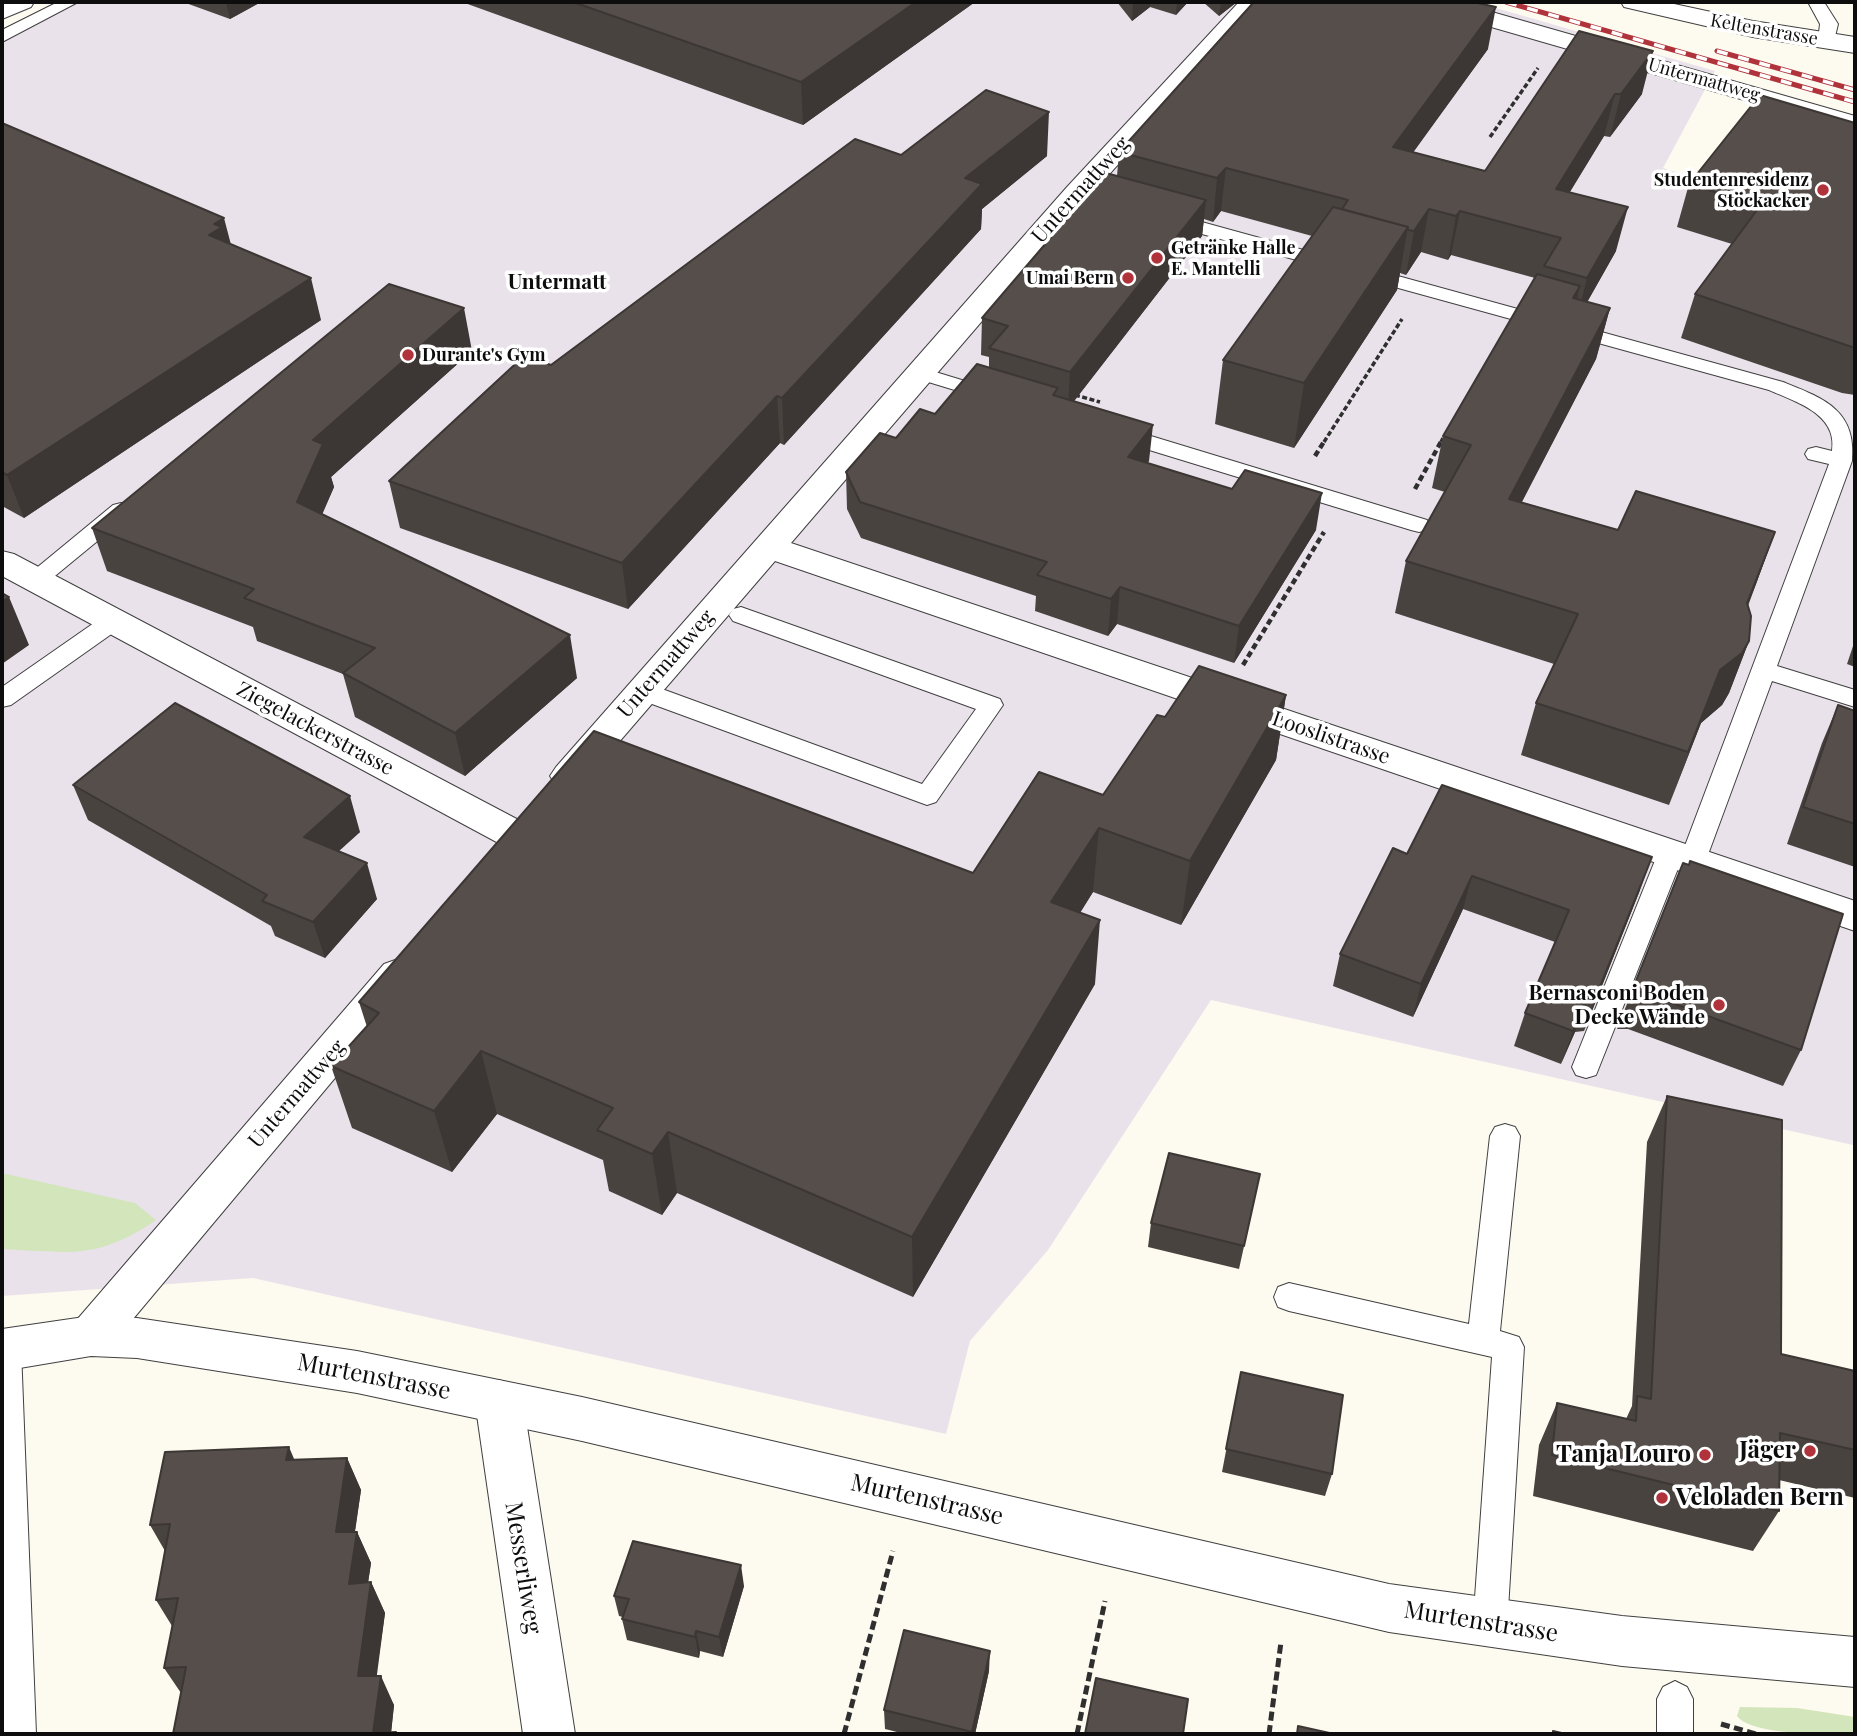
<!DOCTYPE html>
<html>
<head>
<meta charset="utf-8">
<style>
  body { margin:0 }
  #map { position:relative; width:1857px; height:1736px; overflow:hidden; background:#fdfaef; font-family:"Playfair Display",serif }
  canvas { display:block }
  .frame { position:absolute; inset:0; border:4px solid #0d0d0d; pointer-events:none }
</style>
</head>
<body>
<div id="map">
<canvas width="1857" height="1736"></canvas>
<div class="frame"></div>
</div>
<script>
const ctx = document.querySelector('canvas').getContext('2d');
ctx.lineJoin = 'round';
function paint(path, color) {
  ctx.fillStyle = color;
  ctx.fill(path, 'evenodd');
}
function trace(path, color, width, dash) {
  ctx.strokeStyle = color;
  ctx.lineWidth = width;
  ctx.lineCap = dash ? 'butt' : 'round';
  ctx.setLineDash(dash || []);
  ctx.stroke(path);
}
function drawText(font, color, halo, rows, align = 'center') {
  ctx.font = font + ' "Playfair Display",serif';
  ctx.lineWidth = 7;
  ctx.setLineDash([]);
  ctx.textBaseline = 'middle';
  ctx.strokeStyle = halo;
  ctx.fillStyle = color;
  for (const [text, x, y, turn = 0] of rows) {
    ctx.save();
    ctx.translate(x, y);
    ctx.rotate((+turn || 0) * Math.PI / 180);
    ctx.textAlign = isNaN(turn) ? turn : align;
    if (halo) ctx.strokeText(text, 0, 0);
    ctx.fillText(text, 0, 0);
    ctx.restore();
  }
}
paint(new Path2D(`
  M 56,2 L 1475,2 L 1715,71 L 1663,168 L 1855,227 L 1855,1137 L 1853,1145 L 1211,1000 L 1048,1250 L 970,1341 L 946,1434 L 253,1278 L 2,1296 L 2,30 Z`), '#eae2eb');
paint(new Path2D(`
  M 2,1173 L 135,1203 L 156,1220 C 96,1261 70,1252 2,1249 Z
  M 1740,1707 L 1797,1708 L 1855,1717 L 1855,1734 C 1830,1734 1751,1736 1737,1716 Z`), '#d2e5bb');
const service = new Path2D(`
  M 58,2 L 78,2 L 2,42 L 2,30 Z
  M 1808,2 L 1824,2 L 1838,24 L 1833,45 L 1827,46 L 1818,41 L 1820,24 Z
  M 1169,213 L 1783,382 C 1823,398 1857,410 1852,461 L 1777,666 L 1855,690 L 1855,707 L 1772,681 L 1706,860 L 1702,867 L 1693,870 L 1684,867 L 1681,861 L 1596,1075 L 1586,1078 L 1576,1075 L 1572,1067 L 1658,853 L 1662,846 L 1671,843 L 1680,846 L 1683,851 L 1829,464 L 1808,459 L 1805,454 L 1808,449 L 1816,447 L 1832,451 C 1838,414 1796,402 1769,390 L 1162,223 L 1159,219 Z
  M 919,367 L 1001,392 L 1005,396 L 1001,400 L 994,402 L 912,377 L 909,373 L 912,369 Z
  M 1118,426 L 1427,520 L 1430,525 L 1427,530 L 1419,532 L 1411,530 L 1110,438 L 1107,433 L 1110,428 Z
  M 121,503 L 129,505 L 132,510 L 129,515 L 44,585 L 36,588 L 28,585 L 24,580 L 28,575 L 113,505 Z
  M 741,607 L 1000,699 L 1003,705 L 936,802 L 927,805 L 633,697 L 630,691 L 633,685 L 642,683 L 651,685 L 922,784 L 976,709 L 733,621 L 729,615 L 733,609 Z
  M 112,614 L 120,616 L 124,622 L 120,628 L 11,705 L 2,707 L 2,687 L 104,616 Z
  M 1505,1124 L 1515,1127 L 1520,1136 L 1500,1331 L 1519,1337 L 1524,1347 L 1507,1626 L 1502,1638 L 1490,1643 L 1478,1638 L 1473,1626 L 1492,1357 L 1289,1311 L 1278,1307 L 1274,1297 L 1278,1287 L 1289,1283 L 1469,1324 L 1490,1136 L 1495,1127 Z
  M 5,1336 L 16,1340 L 21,1350 L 36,1734 L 2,1734 L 2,1337 Z
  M 1675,1681 L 1687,1687 L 1693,1699 L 1693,1734 L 1657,1734 L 1657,1699 L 1663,1687 Z`);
const minor = new Path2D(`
  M 2,2 L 34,2 L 31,7 L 2,19 Z
  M 1239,2 L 1264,2 L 1087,199 L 791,543 L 1855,901 L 1855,931 L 775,561 L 582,785 L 569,789 L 556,785 L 550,776 L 556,767 L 1067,187 Z
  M 1419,2 L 1457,2 L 1855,116 L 1855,132 L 1422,7 Z
  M 1621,2 L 1665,2 L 1753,21 L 1855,37 L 1855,53 L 1753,37 L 1624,7 Z
  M 2,551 L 14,554 L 530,826 L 536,836 L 530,846 L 517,850 L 504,846 L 2,576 Z
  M 398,959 L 412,964 L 418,975 L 412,986 L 107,1350 L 91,1356 L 75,1350 L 68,1336 L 75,1322 L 384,964 Z
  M 499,1380 L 516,1386 L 523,1401 L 575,1734 L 523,1734 L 475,1401 L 482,1386 Z`);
const tertiary = new Path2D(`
  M 91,1316 L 137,1318 L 357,1351 L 582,1397 L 1389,1584 L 1622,1616 L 1855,1637 L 1855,1687 L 1622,1666 L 1389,1632 L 582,1441 L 357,1393 L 137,1358 L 91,1356 L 2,1371 L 2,1329 Z`);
trace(service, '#404040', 2);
trace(minor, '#404040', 2);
trace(tertiary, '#404040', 2);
trace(new Path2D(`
  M 1490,137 L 1538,68
  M 1075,395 L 1100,402
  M 1324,442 L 1402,319
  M 1441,442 L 1443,438`), '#2f2f2f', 3.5, [5, 2.5]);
trace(new Path2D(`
  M 1315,456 L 1325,440
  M 1415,489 L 1442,440
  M 1243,665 L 1324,532`), '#2f2f2f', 4.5, [6, 3.5]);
trace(new Path2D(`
  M 1721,1724 L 1756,1734
  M 844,1734 L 893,1551
  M 1077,1734 L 1105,1601
  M 1269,1734 L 1281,1642`), '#2f2f2f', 5, [9, 4.5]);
paint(service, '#fff');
paint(minor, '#fff');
paint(tertiary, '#fff');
const rail = new Path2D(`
  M 1506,2 L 1855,102
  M 1717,51 L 1855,90`);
trace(rail, '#b0323b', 5);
trace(rail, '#fff', 3.5, [11]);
paint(new Path2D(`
  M 183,2 L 261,2 L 230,19 Z
  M 462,2 L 975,2 L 803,125 Z
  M 1117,2 L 1188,2 L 1176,15 L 1150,7 L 1132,21 Z
  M 1203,2 L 1237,2 L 1219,16 Z
  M 1253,2 L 1473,2 L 1488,49 L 1413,152 L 1485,171 L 1579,31 L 1642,94 L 1610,137 L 1604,136 L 1570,192 L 1616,251 L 1587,302 L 1610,308 L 1596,359 L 1522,502 L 1618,530 L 1775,532 L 1748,606 L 1749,641 L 1729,693 L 1722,705 L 1701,723 L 1669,805 L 1521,755 L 1536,703 L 1554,664 L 1395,613 L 1406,561 L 1445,492 L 1432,488 L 1443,436 L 1535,278 L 1451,255 L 1448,260 L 1421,252 L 1406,275 L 1400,273 L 1397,290 L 1294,448 L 1215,424 L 1223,360 L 1312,236 L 1221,211 L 1213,222 L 1204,219 L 1202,236 L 1074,401 L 1149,461 L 1147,463 L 1232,489 L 1316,530 L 1234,663 L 1117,624 L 1108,636 L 1035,611 L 1036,596 L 861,538 L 847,509 L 846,472 L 896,438 L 935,414 L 989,367 L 989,357 L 981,355 L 982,318 L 1117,176 L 1119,152 Z
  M 2,123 L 231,244 L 321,320 L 24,518 L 2,506 Z
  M 1855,123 L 1855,395 L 1842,393 L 1681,338 L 1695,294 L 1732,244 L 1677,227 L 1689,184 Z
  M 901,155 L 1047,156 L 982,209 L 981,229 L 784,445 L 780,443 L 628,609 L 400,528 L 389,481 L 551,365 Z
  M 472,351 L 331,477 L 334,487 L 322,514 L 577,678 L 465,776 L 355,717 L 343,674 L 257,641 L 253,627 L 107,571 L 92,528 Z
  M 1855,640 L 1855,667 L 1847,664 Z
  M 1286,695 L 1276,760 L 1181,925 L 1093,892 L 1080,913 L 1095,984 L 913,1297 L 677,1193 L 662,1215 L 609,1191 L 603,1160 L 497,1114 L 452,1172 L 352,1128 L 331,1066 L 367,1027 L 359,1002 L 973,873 L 1103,795 L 1165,717 Z
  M 1838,705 L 1855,711 L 1855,867 L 1787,844 L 1822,743 Z
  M 73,785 L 360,832 L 338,851 L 377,899 L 325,958 L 275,936 L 271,926 L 88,820 Z
  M 1407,854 L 1640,890 L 1584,1031 L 1575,1032 L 1561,1064 L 1514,1046 L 1525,1013 L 1555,942 L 1463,909 L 1413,1017 L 1333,986 L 1340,954 Z
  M 1683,863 L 1801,1050 L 1783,1086 L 1628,1029 L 1617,1029 Z
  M 1667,1096 L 1781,1354 L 1855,1371 L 1855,1498 L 1779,1480 L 1779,1511 L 1753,1551 L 1533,1496 L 1539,1445 L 1557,1403 L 1626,1419 L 1632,1406 L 1647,1142 Z
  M 1260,1174 L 1239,1269 L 1148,1247 L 1151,1223 Z
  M 1241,1372 L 1332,1474 L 1325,1496 L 1222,1472 Z
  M 347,1458 L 361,1490 L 355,1532 L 357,1532 L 371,1563 L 368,1583 L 371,1582 L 385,1613 L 376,1676 L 394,1705 L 391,1732 L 397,1734 L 181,1693 L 164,1668 L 172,1626 L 156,1600 L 165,1551 L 150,1525 L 294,1460 Z
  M 744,1586 L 723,1657 L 700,1651 L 699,1658 L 627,1640 L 622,1619 L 623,1617 L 619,1616 L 614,1596 Z
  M 989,1671 L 975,1734 L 905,1734 L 885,1729 L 884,1710 Z`), '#494340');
paint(new Path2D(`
  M 226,2 L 261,2 L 230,19 Z
  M 916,2 L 975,2 L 803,125 L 801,82 Z
  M 1133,2 L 1150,2 L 1150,7 L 1132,21 Z
  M 1177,2 L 1188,2 L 1176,15 Z
  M 1221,2 L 1237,2 L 1219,16 Z
  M 1496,7 L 1488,49 L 1386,190 L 1393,147 Z
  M 1653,51 L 1642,94 L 1610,137 L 1621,94 Z
  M 1615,94 L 1604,136 L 1545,232 L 1556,189 Z
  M 1049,112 L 1047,156 L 982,209 L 981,229 L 784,445 L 782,398 L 965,178 Z
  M 1226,168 L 1221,211 L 1213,222 L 1217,178 Z
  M 1206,200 L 1202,236 L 1068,409 L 1070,372 Z
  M 1628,207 L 1616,251 L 1576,322 L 1587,278 Z
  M 1429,209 L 1421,252 L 1406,275 L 1414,231 Z
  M 1460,211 L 1451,255 L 1448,260 L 1456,216 Z
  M 224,218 L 235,260 L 209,235 L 214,224 Z
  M 1408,227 L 1397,290 L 1294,448 L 1304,383 Z
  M 311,278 L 321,320 L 24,518 L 7,475 Z
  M 1580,286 L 1567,337 L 1573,298 Z
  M 464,308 L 472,351 L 331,477 L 334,487 L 309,545 L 297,502 L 313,440 Z
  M 1610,308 L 1596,359 L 1496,551 L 1509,499 Z
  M 777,396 L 780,443 L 628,609 L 622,563 Z
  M 1153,425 L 1149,461 L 1125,494 L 1128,457 Z
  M 1322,493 L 1316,530 L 1234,663 L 1239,626 Z
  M 1775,532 L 1756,584 L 1727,656 L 1747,603 Z
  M 1120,587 L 1117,624 L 1108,636 L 1111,599 Z
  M 9,597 L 29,645 L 2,664 L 2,602 Z
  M 570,635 L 577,678 L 465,776 L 455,733 Z
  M 1749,641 L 1729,693 L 1722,705 L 1701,723 L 1669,805 L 1720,670 Z
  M 1286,695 L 1276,760 L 1181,925 L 1190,861 Z
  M 350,796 L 360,832 L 315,873 L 304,837 Z
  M 1099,828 L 1093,892 L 1047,965 L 1051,902 Z
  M 1652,857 L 1640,890 L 1584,1031 L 1595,999 Z
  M 367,863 L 377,899 L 325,958 L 313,922 Z
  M 1472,876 L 1463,909 L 1413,1017 L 1421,984 Z
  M 1100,920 L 1095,984 L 913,1297 L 912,1237 Z
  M 1586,999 L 1575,1032 L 1561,1064 L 1573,1031 Z
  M 481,1051 L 497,1114 L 452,1172 L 434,1111 Z
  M 668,1132 L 677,1193 L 662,1215 L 652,1154 Z
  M 289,1447 L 303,1480 L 286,1460 Z
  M 347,1458 L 361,1490 L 350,1563 L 336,1532 Z
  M 357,1532 L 371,1563 L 363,1615 L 349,1584 Z
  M 741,1565 L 744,1586 L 723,1657 L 719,1637 Z
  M 371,1582 L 385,1613 L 373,1705 L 358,1676 Z
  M 696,1631 L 700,1651 L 699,1658 L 695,1637 Z
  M 990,1651 L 989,1671 L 975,1734 L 972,1734 Z
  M 381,1676 L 394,1705 L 391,1734 L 373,1733 Z`), '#3c3734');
const building = new Path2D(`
  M 573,2 L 916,2 L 801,82 Z
  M 1254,2 L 1473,2 L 1496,7 L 1393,147 L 1485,171 L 1579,31 L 1653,51 L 1621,94 L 1615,94 L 1556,189 L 1628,207 L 1587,278 L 1544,266 L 1561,238 L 1460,211 L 1456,216 L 1429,209 L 1414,231 L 1408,230 L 1408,227 L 1342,209 L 1348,200 L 1226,168 L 1217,178 L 1119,152 Z
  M 986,90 L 1049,112 L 965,178 L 982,184 L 782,398 L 777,396 L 622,563 L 389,481 L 524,356 L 551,365 L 855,139 L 901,155 Z
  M 1760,95 L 1855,123 L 1855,348 L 1695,294 L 1760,206 L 1689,184 Z
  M 2,123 L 224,218 L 214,224 L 222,227 L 209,235 L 311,278 L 7,475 L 2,472 Z
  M 1106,173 L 1206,200 L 1070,372 L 989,348 L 1008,326 L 982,318 Z
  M 1333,207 L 1408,227 L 1304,383 L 1223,360 Z
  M 1537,274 L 1580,286 L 1573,298 L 1610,308 L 1509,499 L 1618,530 L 1636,491 L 1775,532 L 1747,603 L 1751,616 L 1749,641 L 1742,653 L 1720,670 L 1688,752 L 1536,703 L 1578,614 L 1406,561 L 1471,445 L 1443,436 Z
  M 389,284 L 464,308 L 313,440 L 323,444 L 297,502 L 570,635 L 455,733 L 343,673 L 375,648 L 244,598 L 254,589 L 92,528 Z
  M 977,364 L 1058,388 L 1053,395 L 1153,425 L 1128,457 L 1232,489 L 1245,470 L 1322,493 L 1239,626 L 1120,587 L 1111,599 L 1037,575 L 1047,562 L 860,502 L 846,472 L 880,433 L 896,438 L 920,409 L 935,414 Z
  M 2,593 L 9,597 L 2,602 Z
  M 1199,666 L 1286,695 L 1190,861 L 1099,828 L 1051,902 L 1100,920 L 912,1237 L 668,1132 L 652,1154 L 597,1130 L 613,1108 L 481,1051 L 434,1111 L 331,1066 L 379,1013 L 359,1002 L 594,731 L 973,873 L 1039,772 L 1103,795 L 1157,715 L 1165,717 Z
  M 175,703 L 350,796 L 304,837 L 367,863 L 313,922 L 262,901 L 267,895 L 73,785 Z
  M 1838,705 L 1855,711 L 1855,824 L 1803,807 Z
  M 1442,785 L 1652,857 L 1595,999 L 1586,999 L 1573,1031 L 1525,1013 L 1569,910 L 1472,876 L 1421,984 L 1340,954 L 1393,848 L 1407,854 Z
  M 1690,861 L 1843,914 L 1801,1050 L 1642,992 L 1631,993 L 1683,863 L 1689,865 Z
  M 1667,1096 L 1782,1120 L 1781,1354 L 1855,1371 L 1855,1450 L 1780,1433 L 1779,1511 L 1552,1455 L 1557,1403 L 1636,1421 L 1637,1396 L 1651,1399 Z
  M 1169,1153 L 1260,1174 L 1244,1246 L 1151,1223 Z
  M 1241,1372 L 1343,1395 L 1332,1474 L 1226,1449 Z
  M 289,1447 L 286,1460 L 347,1458 L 336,1532 L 357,1532 L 349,1584 L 371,1582 L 358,1676 L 381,1676 L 373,1733 L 396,1732 L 396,1734 L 173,1734 L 186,1667 L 164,1668 L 178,1598 L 156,1600 L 170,1524 L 150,1525 L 165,1452 Z
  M 633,1541 L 741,1565 L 719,1637 L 696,1631 L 695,1637 L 622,1619 L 629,1599 L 614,1596 Z
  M 904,1630 L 990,1651 L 972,1732 L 884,1710 Z
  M 1096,1678 L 1188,1699 L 1183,1734 L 1085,1734 Z
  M 1298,1726 L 1334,1734 L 1297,1734 Z
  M 1553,1731 L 1566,1734 L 1553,1734 Z`);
paint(building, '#554e4a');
trace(building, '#3c3734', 2);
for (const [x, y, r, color] of [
  [1823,190,7,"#b0323b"],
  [1157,258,7,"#b0323b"],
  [1128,278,7,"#b0323b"],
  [408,355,7,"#b0323b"],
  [1719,1005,7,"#b0323b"],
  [1810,1451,7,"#b0323b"],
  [1705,1455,7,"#b0323b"],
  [1662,1498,7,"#b0323b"]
]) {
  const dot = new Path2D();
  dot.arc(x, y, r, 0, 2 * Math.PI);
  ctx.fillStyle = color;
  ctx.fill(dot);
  trace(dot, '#fff', 2.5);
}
drawText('18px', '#0d0d0d', '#fff', [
  ["Keltenstrasse",1764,30,10],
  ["Untermattweg",1704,80,16]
]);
drawText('bold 18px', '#0d0d0d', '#fff', [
  ["Studentenresidenz",1809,180],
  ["Stöckacker",1809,201],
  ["Getränke Halle",1171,248,"left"],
  ["E. Mantelli",1171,269,"left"],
  ["Umai Bern",1114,278],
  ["Durante's Gym",422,355,"left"]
], 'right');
drawText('21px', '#0d0d0d', '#fff', [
  ["Untermattweg",1081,190,-48],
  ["Untermattweg",666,664,-49],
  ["Ziegelackerstrasse",315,729,28],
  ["Looslistrasse",1331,738,19],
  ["Untermattweg",297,1094,-49]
]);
drawText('bold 21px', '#0d0d0d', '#fff', [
  ["Untermatt",557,282]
]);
drawText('bold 21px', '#0d0d0d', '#fff', [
  ["Bernasconi Boden",1705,993],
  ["Decke Wände",1705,1017]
], 'right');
drawText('24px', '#0d0d0d', '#fff', [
  ["Murtenstrasse",374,1377,11],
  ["Murtenstrasse",927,1500,13],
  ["Messerliweg",523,1568,81],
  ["Murtenstrasse",1481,1622,9]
]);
drawText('bold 24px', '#0d0d0d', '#fff', [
  ["Jäger",1796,1451],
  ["Tanja Louro",1691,1455],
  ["Veloladen Bern",1676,1498,"left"]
], 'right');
</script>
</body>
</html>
